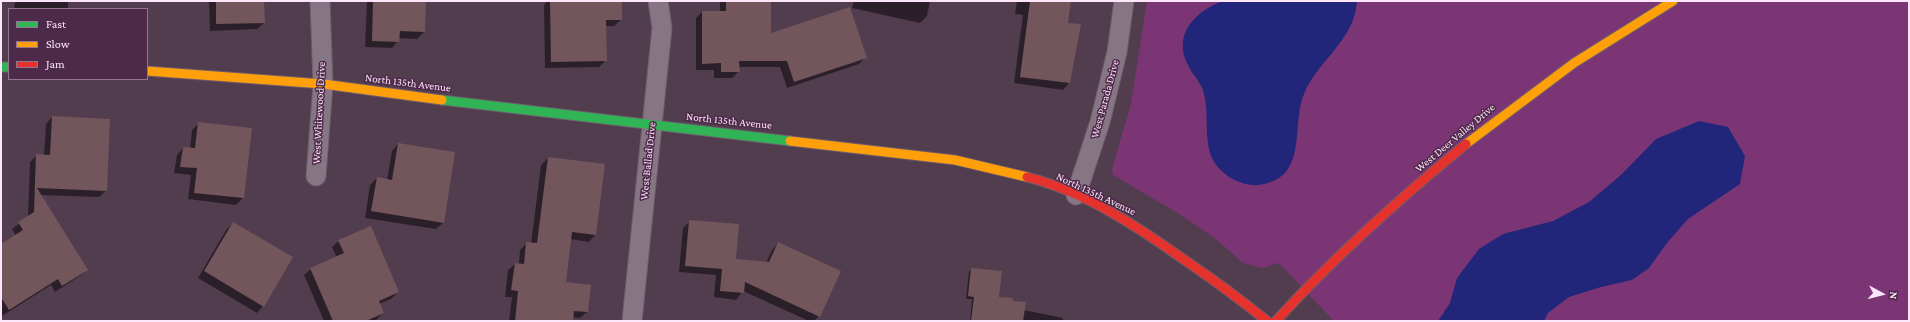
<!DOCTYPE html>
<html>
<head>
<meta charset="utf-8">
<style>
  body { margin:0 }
  #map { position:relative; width:1910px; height:322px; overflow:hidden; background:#523d4f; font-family:"Crimson Pro",serif }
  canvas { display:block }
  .frame { position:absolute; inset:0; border:2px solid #fde6f9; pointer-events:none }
  .legend { position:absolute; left:8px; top:8px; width:140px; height:72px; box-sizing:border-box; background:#4e2a4a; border:1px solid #947590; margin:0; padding:5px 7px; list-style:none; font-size:12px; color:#fde6f9 }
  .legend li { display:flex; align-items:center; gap:8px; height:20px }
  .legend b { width:20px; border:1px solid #947590 }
  .north { position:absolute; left:1862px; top:274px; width:40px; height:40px; -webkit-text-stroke:3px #4e2a4a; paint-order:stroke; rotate:97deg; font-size:11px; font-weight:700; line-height:16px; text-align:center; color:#fde6f9 }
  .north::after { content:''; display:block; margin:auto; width:14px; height:18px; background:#fde6f9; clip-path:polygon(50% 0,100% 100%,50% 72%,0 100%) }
</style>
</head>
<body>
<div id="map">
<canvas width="1910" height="322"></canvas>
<div class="frame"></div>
<ul class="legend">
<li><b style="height:5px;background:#30b455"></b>Fast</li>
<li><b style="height:5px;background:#ff9f0a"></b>Slow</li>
<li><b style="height:5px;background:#e5322d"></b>Jam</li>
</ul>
<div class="north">N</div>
</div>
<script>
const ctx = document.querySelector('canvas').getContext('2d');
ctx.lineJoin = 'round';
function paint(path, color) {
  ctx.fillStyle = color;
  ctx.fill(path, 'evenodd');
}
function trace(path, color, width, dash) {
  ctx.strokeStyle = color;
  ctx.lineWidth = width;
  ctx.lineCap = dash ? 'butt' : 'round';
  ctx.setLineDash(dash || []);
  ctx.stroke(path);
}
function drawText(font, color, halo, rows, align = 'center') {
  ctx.font = font + ' "Crimson Pro",serif';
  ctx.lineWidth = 3;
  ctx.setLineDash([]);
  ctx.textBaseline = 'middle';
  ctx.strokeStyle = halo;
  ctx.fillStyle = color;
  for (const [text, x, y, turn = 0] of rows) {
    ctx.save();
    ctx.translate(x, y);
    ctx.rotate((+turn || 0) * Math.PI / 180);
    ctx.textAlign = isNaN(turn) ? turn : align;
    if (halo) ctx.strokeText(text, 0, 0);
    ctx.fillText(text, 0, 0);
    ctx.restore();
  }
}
paint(new Path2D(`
  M 1147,1 L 1909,1 L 1909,321 L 1334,321 L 1279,263 L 1262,268 L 1243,263 L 1216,239 L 1178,213 L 1113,175 L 1112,169 L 1131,104 Z`), '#7b3574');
paint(new Path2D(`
  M 1223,1 L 1357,1 C 1355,40 1318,60 1304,94 C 1294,117 1302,154 1285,173 C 1278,181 1262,186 1252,185 C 1242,184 1232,180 1224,173 C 1199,153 1211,122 1204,94 C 1202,83 1193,76 1188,65 C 1172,35 1195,11 1223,1 Z
  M 1699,121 L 1728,127 L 1745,156 L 1740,184 L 1688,219 L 1667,243 L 1649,268 L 1632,280 L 1601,287 L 1569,297 L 1548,313 L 1544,321 L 1438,321 L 1450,303 L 1457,278 L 1479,249 L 1503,234 L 1553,221 L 1589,202 L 1622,174 L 1656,139 Z`), '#22267a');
paint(new Path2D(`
  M 15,1 L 68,1 L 68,9 L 14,9 Z
  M 209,1 L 263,1 L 264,23 L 257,29 L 210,31 Z
  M 367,1 L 425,1 L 424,32 L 417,39 L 399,38 L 398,41 L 392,48 L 365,47 Z
  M 547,1 L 621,1 L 621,20 L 614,26 L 605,26 L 606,60 L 599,67 L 545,68 L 544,5 Z
  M 720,1 L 770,1 L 770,34 L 866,57 L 859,64 L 787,88 L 780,67 L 738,67 L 739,71 L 732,78 L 714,78 L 714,70 L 696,70 L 696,18 L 702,12 L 720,12 Z
  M 854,1 L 930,1 L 927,16 L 920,23 L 852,8 Z
  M 1017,1 L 1070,1 L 1067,24 L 1073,53 L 1069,83 L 1063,90 L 1014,83 L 1023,15 L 1015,14 Z
  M 52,117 L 106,191 L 99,197 L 40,195 L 87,270 L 80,276 L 55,292 L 51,285 L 2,316 L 1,245 L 16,236 L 12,229 L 28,217 L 30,162 L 37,155 L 44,156 L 46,124 Z
  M 199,123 L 243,198 L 236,205 L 188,199 L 191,175 L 174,173 L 177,155 L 183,148 L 190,149 L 192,130 Z
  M 398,144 L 443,223 L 436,229 L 365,218 L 370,185 L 377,178 L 387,180 L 392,151 Z
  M 548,158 L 604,165 L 595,235 L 589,242 L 570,239 L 565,283 L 587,312 L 580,318 L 572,317 L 572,321 L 509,321 L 512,297 L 505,297 L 508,270 L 515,264 L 519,264 L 520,250 L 527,243 L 531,244 L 541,165 Z
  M 690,221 L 735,260 L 766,263 L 772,250 L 778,243 L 819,316 L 814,321 L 809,321 L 743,291 L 736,300 L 714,297 L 716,275 L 679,272 L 683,228 Z
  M 233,223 L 263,306 L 257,313 L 198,278 L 226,230 Z
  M 339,241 L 398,292 L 391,299 L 379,304 L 383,313 L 376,320 L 324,321 L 304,275 L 311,269 L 337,258 L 332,247 Z
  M 972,269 L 998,298 L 1012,302 L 1024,310 L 1063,318 L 1063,320 L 1069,321 L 970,321 L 972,299 L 966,299 L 969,271 Z`), '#0007');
paint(new Path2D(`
  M 216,1 L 264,1 L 265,23 L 216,24 Z
  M 373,1 L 426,1 L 425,32 L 400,31 L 399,42 L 372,41 Z
  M 550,1 L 622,1 L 622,20 L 606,20 L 607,61 L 551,62 Z
  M 726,1 L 771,1 L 771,33 L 850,7 L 867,58 L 794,82 L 787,61 L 739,61 L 740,72 L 721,72 L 721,63 L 702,64 L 702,11 L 726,11 Z
  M 1030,1 L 1071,1 L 1068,23 L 1081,24 L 1070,83 L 1020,77 Z
  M 52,116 L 110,119 L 107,191 L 37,188 L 88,270 L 62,286 L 58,279 L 9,310 L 1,297 L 1,244 L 23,230 L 18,222 L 34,212 L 36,154 L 50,155 Z
  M 198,122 L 252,128 L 244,198 L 194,193 L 197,168 L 180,167 L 183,147 L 195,148 Z
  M 398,143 L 455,152 L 444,223 L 371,211 L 377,177 L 392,180 Z
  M 548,157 L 605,164 L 596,235 L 572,232 L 566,282 L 591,285 L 588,312 L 574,311 L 573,321 L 515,321 L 518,291 L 511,290 L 515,263 L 524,264 L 526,242 L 537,243 Z
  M 689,220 L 739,224 L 736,259 L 769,262 L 778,242 L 841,271 L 820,317 L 745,282 L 744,293 L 720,291 L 722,269 L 685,266 Z
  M 233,222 L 293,257 L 264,307 L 204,271 Z
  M 371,226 L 399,292 L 379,301 L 384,313 L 366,321 L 333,321 L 310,268 L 344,253 L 338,240 Z
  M 971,268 L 1002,271 L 999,297 L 1013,298 L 1013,301 L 1026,302 L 1023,321 L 971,321 L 974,297 L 968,296 Z`), '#73555c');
const street = new Path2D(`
  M 316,176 L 323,84 L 320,1
  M 1076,195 L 1100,122 L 1117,52 L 1124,1
  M 632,321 L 662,28 L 658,1`);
const fast = new Path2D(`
  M 1,67 L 9,67
  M 442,100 L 790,141`);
const slow = new Path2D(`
  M 147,71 L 323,84 L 442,100
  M 790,141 L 955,160 L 1027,177
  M 1466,144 L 1574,63 L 1673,1`);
const jam = new Path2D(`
  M 1027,177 C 1086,192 1138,227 1186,261 C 1214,280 1241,300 1267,321
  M 1276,321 C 1334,257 1399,199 1466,144`);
trace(street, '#6e5c6b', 21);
trace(fast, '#6e5c6b', 11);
trace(slow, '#6e5c6b', 11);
trace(jam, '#6e5c6b', 11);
trace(street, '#867684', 19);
trace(fast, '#30b455', 9);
trace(slow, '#ff9f0a', 9);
trace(jam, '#e5322d', 9);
drawText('11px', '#fde6f9', '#4e2a4a', [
  ["North 135th Avenue",408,83,7],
  ["West Parada Drive",1105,99,-75],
  ["West Whitewood Drive",319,113,-87],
  ["North 135th Avenue",729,121,6],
  ["West Deer Valley Drive",1455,138,-40],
  ["West Ballad Drive",648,161,-84],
  ["North 135th Avenue",1096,194,25]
]);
</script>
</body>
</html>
